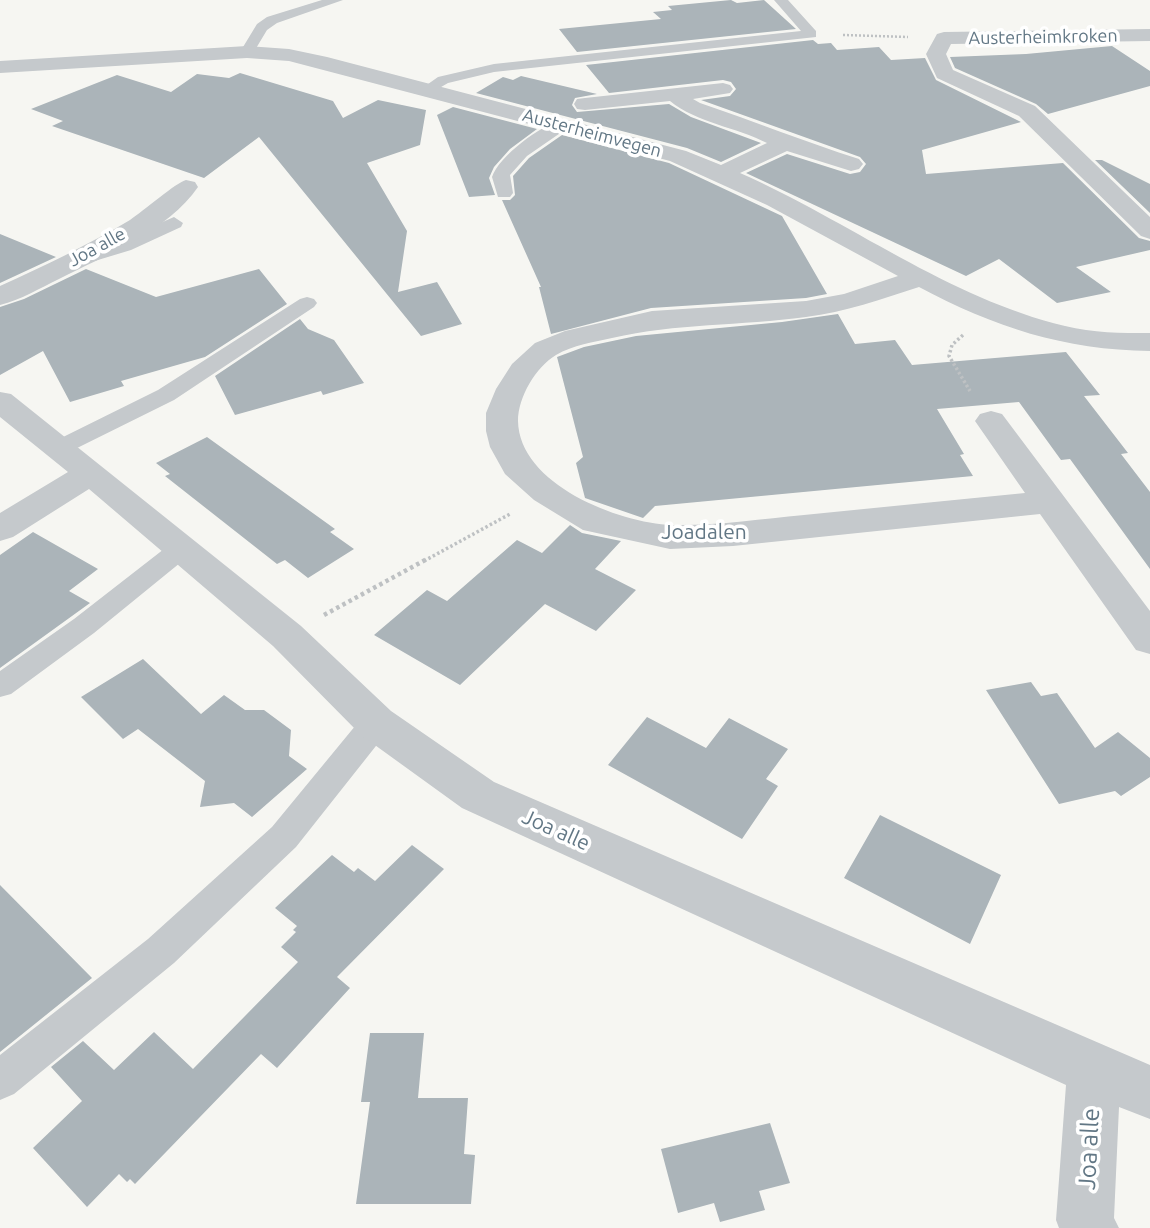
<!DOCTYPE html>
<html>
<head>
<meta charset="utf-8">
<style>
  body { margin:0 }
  canvas { display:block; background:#f6f6f2 }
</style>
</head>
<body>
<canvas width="1150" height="1228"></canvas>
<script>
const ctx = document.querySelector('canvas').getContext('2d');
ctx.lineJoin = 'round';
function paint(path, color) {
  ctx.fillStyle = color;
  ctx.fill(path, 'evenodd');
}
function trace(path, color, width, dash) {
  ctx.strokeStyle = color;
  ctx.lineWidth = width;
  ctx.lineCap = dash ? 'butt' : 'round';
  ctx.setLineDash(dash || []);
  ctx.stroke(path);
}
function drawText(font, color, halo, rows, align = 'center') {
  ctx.font = font + ' Ubuntu,sans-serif';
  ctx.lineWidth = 7;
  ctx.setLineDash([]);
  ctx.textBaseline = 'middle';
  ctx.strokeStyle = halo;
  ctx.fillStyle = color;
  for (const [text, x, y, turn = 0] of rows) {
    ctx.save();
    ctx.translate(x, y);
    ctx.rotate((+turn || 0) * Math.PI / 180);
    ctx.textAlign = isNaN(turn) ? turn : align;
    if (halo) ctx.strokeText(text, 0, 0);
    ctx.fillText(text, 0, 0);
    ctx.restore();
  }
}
paint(new Path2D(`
  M 731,0 L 737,3 L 764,0 L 796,29 L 577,52 L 559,29 L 661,19 L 653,12 L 672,10 L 668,6 Z
  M 813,40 L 818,44 L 831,43 L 837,50 L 879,47 L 891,60 L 925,58 L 936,80 L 1021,122 L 922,150 L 926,174 L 1063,163 L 1139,238 L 1150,241 L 1150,250 L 1076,267 L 1111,292 L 1057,303 L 999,259 L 966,276 L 746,173 L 787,154 L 850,174 L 860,172 L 866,164 L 860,157 L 701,100 L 730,96 L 736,89 L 731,82 L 723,80 L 609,93 L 586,65 Z
  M 1112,46 L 1150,71 L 1150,86 L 1048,114 L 1036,104 L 955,68 L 950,57 L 1026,54 Z
  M 240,73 L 333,101 L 343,118 L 378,100 L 426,110 L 420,145 L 367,163 L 407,231 L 398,292 L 437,282 L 462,324 L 421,336 L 259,137 L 204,178 L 52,126 L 63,121 L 31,109 L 117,75 L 171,92 L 197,74 L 229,78 Z
  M 521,76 L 597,94 L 575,98 L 572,105 L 577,112 L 669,104 L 691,117 L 761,143 L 721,162 L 687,148 L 476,93 L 503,77 L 513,80 Z
  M 453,107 L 537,129 L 510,149 L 494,167 L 489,178 L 495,195 L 469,197 L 437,115 Z
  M 562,135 L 669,163 L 782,216 L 827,294 L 806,298 L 651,308 L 551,334 L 539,287 L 541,287 L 502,200 L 510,200 L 515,195 L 513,176 L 529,158 Z
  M 1095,160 L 1102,160 L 1150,184 L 1150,213 Z
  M 0,234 L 56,257 L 0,283 Z
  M 86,269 L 156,297 L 259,269 L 287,304 L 205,357 L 121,381 L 124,386 L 70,402 L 43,351 L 0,375 L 0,307 L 24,299 Z
  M 838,314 L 855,344 L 895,340 L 912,365 L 1066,352 L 1100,395 L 1084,396 L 1128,453 L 1121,454 L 1150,492 L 1150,569 L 1070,459 L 1061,460 L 1019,402 L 937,409 L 964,454 L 960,455 L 973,476 L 655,506 L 643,518 L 585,498 L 576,463 L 583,457 L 557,357 L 584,347 L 636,336 L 782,322 Z
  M 300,319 L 308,329 L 334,340 L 364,383 L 323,395 L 321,391 L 235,415 L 215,376 Z
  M 207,437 L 335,529 L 330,532 L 354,549 L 308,578 L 285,560 L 277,564 L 165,476 L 170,474 L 156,463 Z
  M 570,525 L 582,533 L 621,541 L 595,569 L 636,590 L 596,631 L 545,604 L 460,685 L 374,635 L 427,590 L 447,601 L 517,540 L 542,553 Z
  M 33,532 L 98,569 L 69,591 L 90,603 L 0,668 L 0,555 Z
  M 143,659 L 201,714 L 224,695 L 245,710 L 264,710 L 291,730 L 289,756 L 307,769 L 252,817 L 234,803 L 200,807 L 205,781 L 138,729 L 123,739 L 81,697 Z
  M 1031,682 L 1041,696 L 1057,693 L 1095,748 L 1118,732 L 1150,758 L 1150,777 L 1121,796 L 1115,791 L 1059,804 L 986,690 Z
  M 647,717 L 706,748 L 729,718 L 788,749 L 766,779 L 778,786 L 742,839 L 608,765 Z
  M 880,815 L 1001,875 L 970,944 L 844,878 Z
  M 412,845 L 444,869 L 337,977 L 350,988 L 277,1068 L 261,1054 L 135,1184 L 130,1179 L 127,1182 L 119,1174 L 87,1207 L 33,1148 L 82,1101 L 51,1067 L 83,1041 L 114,1070 L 154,1032 L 193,1069 L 298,962 L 281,947 L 296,932 L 293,930 L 297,926 L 275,908 L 332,855 L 354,872 L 358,868 L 375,881 Z
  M 0,885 L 92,978 L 0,1052 Z
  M 370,1033 L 424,1033 L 418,1098 L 468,1098 L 464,1154 L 475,1155 L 471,1204 L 356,1204 L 370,1102 L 361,1102 Z
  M 770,1123 L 790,1183 L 759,1191 L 765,1210 L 720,1222 L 714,1203 L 678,1213 L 661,1149 Z`), '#abb4b9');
trace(new Path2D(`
  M 843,35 L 908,37`), '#bec1c3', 2.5, [2, 2]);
trace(new Path2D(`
  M 963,335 L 952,345 L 949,356 L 970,391
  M 424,561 L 510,514`), '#bec1c3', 3.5, [2.5, 2.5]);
trace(new Path2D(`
  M 324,615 L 427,559`), '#bec1c3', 4.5, [3.5, 3.5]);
paint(new Path2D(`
  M 322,0 L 343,0 L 277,23 L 267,30 L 252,55 L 247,56 L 240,52 L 257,24 L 267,17 Z
  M 774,0 L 788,0 L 816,31 L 816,37 L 494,72 L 448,83 L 429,94 L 421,89 L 438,77 L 494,64 L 801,31 Z
  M 563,119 L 571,124 L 569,127 L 527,156 L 510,175 L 513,193 L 510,197 L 498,197 L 492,177 C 499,156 541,125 563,119 Z
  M 174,217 L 183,223 L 181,227 L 131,250 L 88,263 L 78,257 L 81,253 L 117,242 Z
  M 307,297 L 314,299 L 317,303 L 314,307 L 174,400 L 67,453 L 59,455 L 51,453 L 47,448 L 51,443 L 158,390 L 300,299 Z
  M 182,539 L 191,542 L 195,548 L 191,554 L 94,633 L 11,694 L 0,697 L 0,671 L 74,619 L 173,542 Z
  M 376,711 L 387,714 L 391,723 L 387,732 L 296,847 L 174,963 L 14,1094 L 0,1100 L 0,1055 L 148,939 L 272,827 L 365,714 Z`), '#c5c9cc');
paint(new Path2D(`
  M 1150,29 L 1150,41 L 951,44 L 946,54 L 953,70 L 1035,106 L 1150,217 L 1150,239 L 1141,236 L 1019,116 L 937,78 L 926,54 L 937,34 L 944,32 Z
  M 247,46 L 289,49 L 327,57 L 686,151 L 721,165 L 767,143 C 736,127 697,123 670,101 L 585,110 L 577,109 L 574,104 L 577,99 L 585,98 L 723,83 L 730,85 L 733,89 L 730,93 L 693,99 L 700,103 C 754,121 805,142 859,159 L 863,164 L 859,169 L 851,171 L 787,151 L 740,173 C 849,221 948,298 1065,326 C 1093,333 1121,333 1150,333 L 1150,351 C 1064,350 994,327 919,287 C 882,299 845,312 806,317 C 741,326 676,323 612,338 C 594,342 573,345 556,355 C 536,367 518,397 518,421 C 519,484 618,523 672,525 C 715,526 760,519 804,515 C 877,508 951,500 1025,493 L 975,421 L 980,414 L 991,411 L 1002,414 L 1150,611 L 1150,654 L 1136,650 L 1040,514 L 733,546 L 670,549 L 583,530 L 534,500 L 505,474 L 490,447 L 486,431 L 486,413 L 496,389 L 512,364 L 535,343 L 565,331 L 652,311 L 806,301 L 844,294 L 898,276 L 767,205 L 670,161 L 289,61 L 247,58 L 0,73 L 0,61 Z
  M 186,180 L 195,182 L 198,187 C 168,231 106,255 59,279 C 40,288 21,300 0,305 L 0,286 C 44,266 88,245 130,220 C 143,211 177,182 186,180 Z
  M 0,392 L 11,394 L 301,626 L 391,711 L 494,782 L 1150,1065 L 1150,1119 L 1119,1107 L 1114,1218 L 1119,1228 L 1059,1228 L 1056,1220 L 1066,1085 L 462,808 L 361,735 L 273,646 L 89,489 L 13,537 L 0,541 L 0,513 L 68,472 L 0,417 Z`), '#c5c9cc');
drawText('18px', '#627785', '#fff', [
  ["Austerheimkroken",1043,37,-1],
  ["Austerheimvegen",592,133,15],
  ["Joa alle",97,247,-29]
]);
drawText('21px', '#627785', '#fff', [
  ["Joadalen",704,532],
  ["Joa alle",556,830,24]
]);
drawText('24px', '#627785', '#fff', [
  ["Joa alle",1089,1149,-87]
]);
</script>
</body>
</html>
